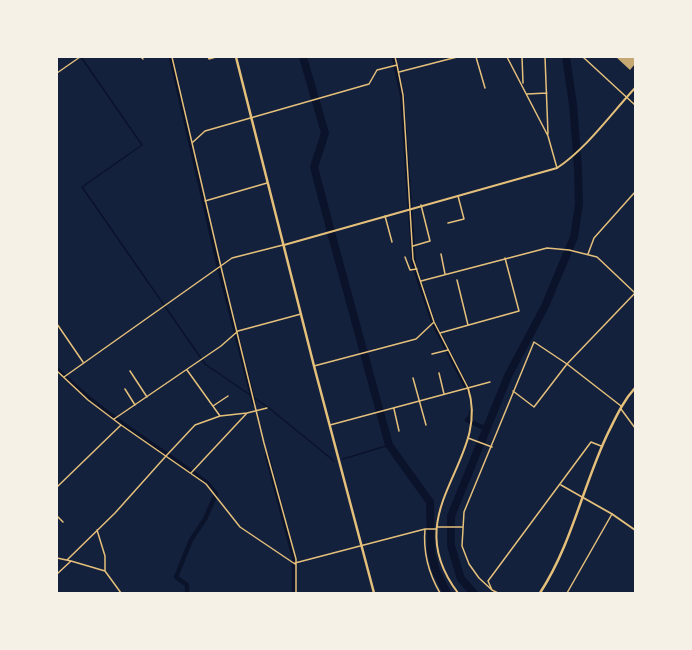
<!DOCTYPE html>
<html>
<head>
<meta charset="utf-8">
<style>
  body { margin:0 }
  #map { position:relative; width:692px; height:650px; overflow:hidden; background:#14213d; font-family:Literata,serif }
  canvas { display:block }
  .frame { position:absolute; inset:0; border:58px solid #f6f1e7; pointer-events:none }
</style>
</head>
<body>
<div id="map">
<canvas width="692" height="650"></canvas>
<div class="frame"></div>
</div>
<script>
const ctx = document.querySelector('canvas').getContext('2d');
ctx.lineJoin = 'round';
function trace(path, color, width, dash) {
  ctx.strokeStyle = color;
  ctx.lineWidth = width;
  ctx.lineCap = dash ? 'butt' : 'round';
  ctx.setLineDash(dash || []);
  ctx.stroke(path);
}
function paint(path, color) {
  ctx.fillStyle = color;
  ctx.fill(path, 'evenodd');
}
trace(new Path2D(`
  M 81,57 L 142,145 L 82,187 L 205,364 L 269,408 L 334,461
  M 343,459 L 389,445`), '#0b132b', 1.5);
trace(new Path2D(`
  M 171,57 L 218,263 L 254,403
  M 394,57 L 402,95 L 414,266 L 434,324 L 469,392
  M 57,369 C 101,414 156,445 207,483 L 216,494 L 205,519 L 191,540 L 176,577 L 187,585 L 187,593
  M 471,412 L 471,416 L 467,420 L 486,429
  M 267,455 L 294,558 L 294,593`), '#0b132b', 4.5);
trace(new Path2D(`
  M 303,57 L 325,133 L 314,167 L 332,236 L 389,445 L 430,502 L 431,552 L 436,571 L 447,593
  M 474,593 L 461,579 L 451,546 L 451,516 L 508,376 L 545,306 L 574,237 L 579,204 L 578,168 L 573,105 L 566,57`), '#0b132b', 8);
paint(new Path2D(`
  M 616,57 L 635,57 L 635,64 L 630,70 Z`), '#c6a872');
trace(new Path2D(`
  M 141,57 L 143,59
  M 172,57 L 221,267 L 264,443 L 296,559 L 296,593
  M 208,57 L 209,59 L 216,57
  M 395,57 L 397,65
  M 476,57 L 485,88
  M 507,57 L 548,136 L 557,168
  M 522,57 L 523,83
  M 545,57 L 548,134
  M 583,57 L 635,105
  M 399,72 L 457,57
  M 57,73 L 80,57
  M 527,94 L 547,93
  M 193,142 L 205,131 L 369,84 L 377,70 L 397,65 L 403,95 L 413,259 L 434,322 L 468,388
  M 205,201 L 267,183
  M 385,216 L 392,242
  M 448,223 L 464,219 L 458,196
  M 413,246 L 430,241 L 421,205
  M 441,254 L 445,274
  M 588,254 L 594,238 L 635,192
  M 405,257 L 410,270 L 417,269
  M 457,280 L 468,325
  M 421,281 L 547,248 L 569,250 L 597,257 L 635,293
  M 57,324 L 83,362
  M 440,333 L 519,311 L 505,258
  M 432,354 L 448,350
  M 314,366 L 416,339 L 434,322
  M 187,370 L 220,416
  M 57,371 L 88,400 L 121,425 L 206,484 L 240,527 L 295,564
  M 130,371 L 147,397
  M 439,373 L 444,394
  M 64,377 L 232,258 L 283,245
  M 413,378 L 426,425
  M 125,389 L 135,405
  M 513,391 L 534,407 L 567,364 L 621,406
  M 213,406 L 228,396
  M 394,409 L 399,431
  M 621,409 L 635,428
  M 114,419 L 221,346 L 238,331 L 301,314
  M 330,425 L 490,382
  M 468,438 L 492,447
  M 166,456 L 195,425 L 220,416 L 247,413
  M 191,473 L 247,413 L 267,408
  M 561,485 L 582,497
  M 57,487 L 121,425
  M 57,516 L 63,522
  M 437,527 L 462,527
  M 425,529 C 423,551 429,574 440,593
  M 97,530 L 105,556 L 105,571
  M 57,558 L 71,561
  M 67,560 L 115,513 L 166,456
  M 295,563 L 425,529 L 436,529
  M 57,574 L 71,561 L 105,571 L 121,593
  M 492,590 L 479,578 L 469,564 L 462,546 L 464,512 L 534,342 L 567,364 L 635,293
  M 498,593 L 492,590 L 488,581 L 591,442 L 601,446
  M 567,593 L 612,514`), '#e5c07b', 1.5);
trace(new Path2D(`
  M 284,245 L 557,168 C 587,148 610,115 635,88
  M 582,497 L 612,514 L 635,530
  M 458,593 C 395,510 492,461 468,388`), '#e5c07b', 2);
trace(new Path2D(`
  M 236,57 L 314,366 L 374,593
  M 540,593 C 572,544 583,485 608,433 C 616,417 623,401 635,388`), '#e5c07b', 2.5);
</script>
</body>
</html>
